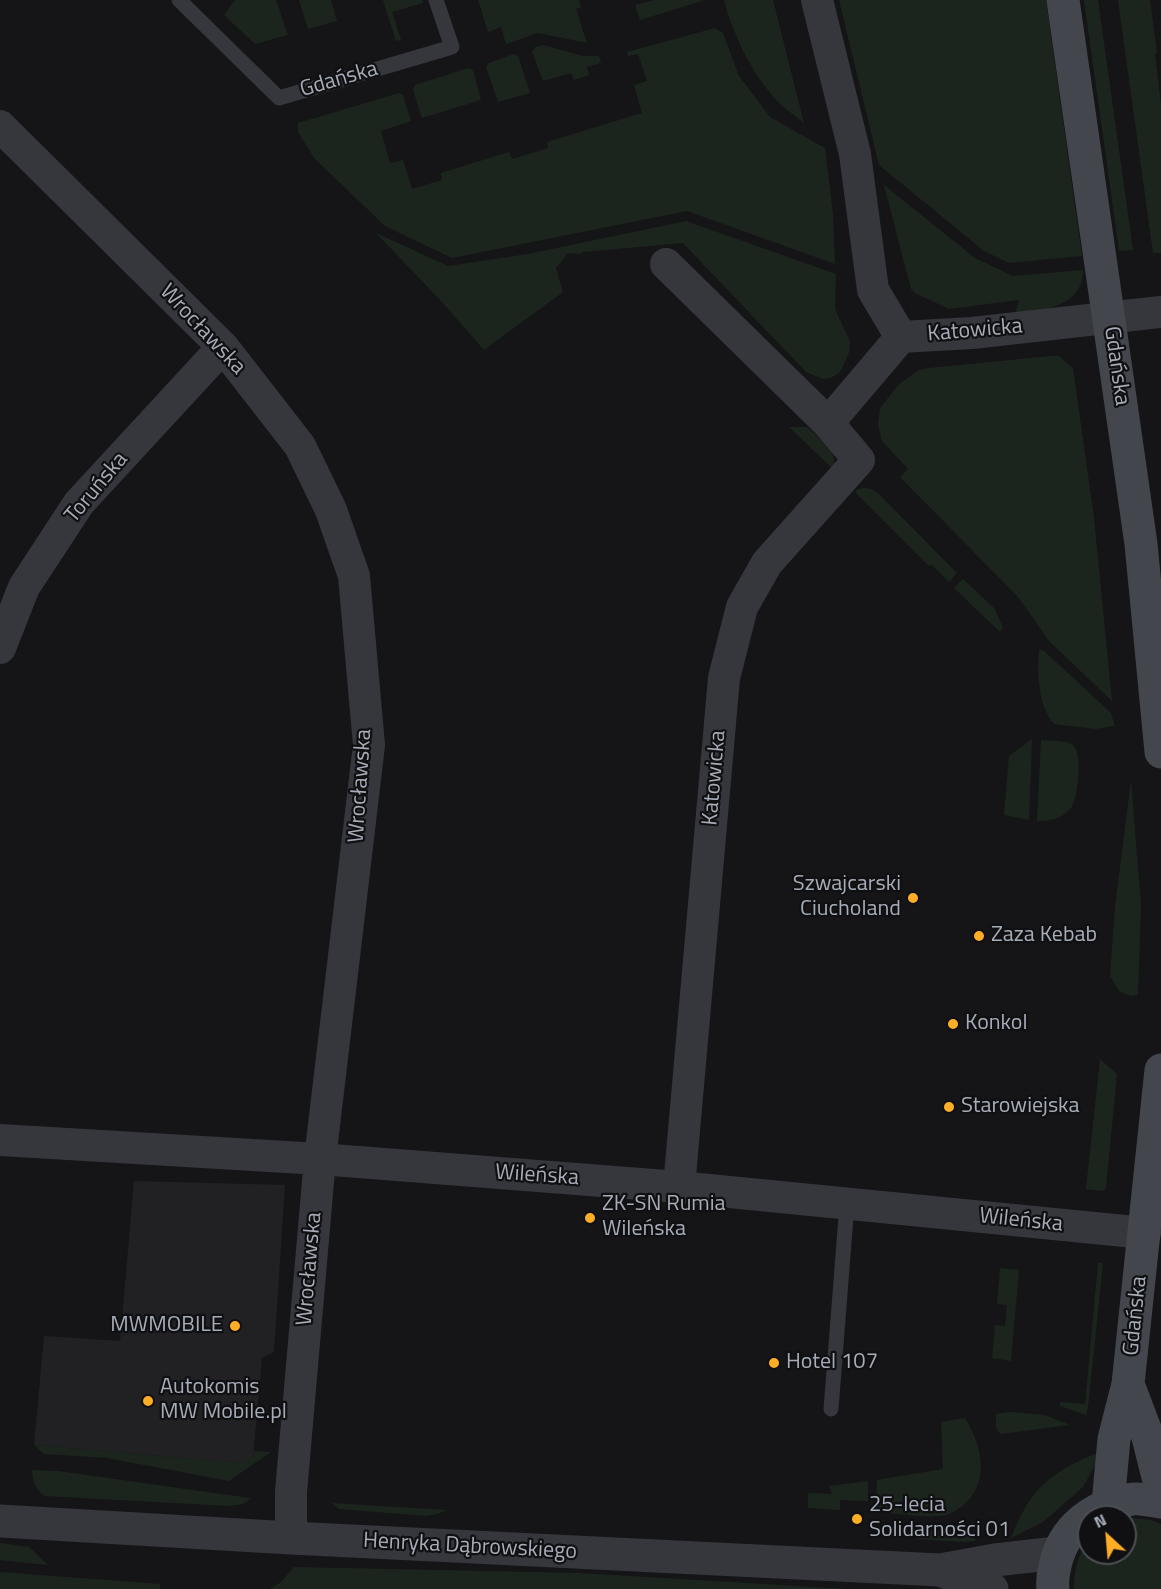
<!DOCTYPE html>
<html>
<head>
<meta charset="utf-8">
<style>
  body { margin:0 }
  #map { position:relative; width:1161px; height:1589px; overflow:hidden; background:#151517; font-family:"Titillium Web",sans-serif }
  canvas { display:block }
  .north { position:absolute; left:1077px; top:1505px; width:60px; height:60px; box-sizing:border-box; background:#101012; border:2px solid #4c4e54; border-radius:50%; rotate:334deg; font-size:16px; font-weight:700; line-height:24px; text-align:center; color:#a6acb8 }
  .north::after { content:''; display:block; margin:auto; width:21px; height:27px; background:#fead26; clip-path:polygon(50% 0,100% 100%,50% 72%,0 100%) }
</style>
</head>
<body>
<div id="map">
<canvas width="1161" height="1589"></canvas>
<div class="north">N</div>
</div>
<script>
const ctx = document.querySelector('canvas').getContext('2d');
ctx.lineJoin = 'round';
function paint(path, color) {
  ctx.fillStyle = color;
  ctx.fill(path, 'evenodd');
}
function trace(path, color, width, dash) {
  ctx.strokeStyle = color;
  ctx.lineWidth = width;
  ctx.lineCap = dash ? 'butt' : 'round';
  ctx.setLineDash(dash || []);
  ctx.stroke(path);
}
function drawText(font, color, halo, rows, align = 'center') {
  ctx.font = font + ' "Titillium Web",sans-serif';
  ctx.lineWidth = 4.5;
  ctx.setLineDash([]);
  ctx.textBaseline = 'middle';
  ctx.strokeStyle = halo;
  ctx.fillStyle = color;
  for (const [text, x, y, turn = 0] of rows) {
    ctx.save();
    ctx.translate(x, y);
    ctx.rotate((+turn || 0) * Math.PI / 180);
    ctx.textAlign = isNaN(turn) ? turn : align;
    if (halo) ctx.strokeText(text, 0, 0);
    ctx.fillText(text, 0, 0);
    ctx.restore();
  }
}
paint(new Path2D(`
  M 134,1181 L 285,1185 L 274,1352 L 262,1358 L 253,1458 L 243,1463 L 34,1445 L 44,1336 L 120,1341 Z`), '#212124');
paint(new Path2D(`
  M 235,0 L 276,0 L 288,35 L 255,44 L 224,15 Z
  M 299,0 L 331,0 L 337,21 L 308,29 Z
  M 383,0 L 422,0 L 423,3 L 392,12 L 401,40 L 396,41 Z
  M 478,0 L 579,0 L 581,7 L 576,9 L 587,43 L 538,33 L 506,44 L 501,27 L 488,32 Z
  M 654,0 L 705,0 L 640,20 L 635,5 Z
  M 724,0 L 773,0 L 804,123 C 797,117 789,112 782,106 C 754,78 734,38 724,0 Z
  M 839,0 L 1046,0 L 1082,256 L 1009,263 L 984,251 L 879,165 Z
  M 1084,0 L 1098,0 L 1133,250 L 1119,251 Z
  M 1118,0 L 1150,0 L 1157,53 L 1155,54 L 1161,104 L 1161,253 L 1153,253 Z
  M 715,28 L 723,33 L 739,76 L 770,117 L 825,148 L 833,214 L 835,264 L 687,211 L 452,258 L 385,226 L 314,158 L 298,132 L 298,123 L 399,93 L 403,95 L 411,121 L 381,131 L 390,163 L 403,160 L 412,189 L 442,180 L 441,173 L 509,152 L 512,159 L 548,148 L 547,142 L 642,113 L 634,85 L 647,81 L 638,54 L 628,56 L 627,52 Z
  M 543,45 L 583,56 L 599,56 L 601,63 L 587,67 L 589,75 L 574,80 L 571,73 L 543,81 L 532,52 L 535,47 Z
  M 514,54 L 518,56 L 530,93 L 498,102 L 486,67 L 489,63 Z
  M 468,68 L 473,70 L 481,100 L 422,118 L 413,90 L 415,85 Z
  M 884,185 L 975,258 L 1013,276 L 1083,270 C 1083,307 1044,310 1015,315 L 1019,300 L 949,309 L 915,293 L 911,289 Z
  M 686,221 L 836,274 L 835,309 L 847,335 L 850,342 L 849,353 L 840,372 L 831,378 L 823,379 L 806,372 L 683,243 L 583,252 L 580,254 L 568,253 L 556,268 L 563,292 L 484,350 L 442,302 L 376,233 L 448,266 L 528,254 Z
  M 1051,356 L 1059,356 L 1073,368 L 1094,518 L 1112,701 L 1049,641 L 1019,598 L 900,477 L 908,469 L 882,441 L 878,424 L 880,408 L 899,384 L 919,370 L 928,368 Z
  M 789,427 L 807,427 C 819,438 840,451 833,469 Z
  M 865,488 L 872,489 L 879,494 L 957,573 L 949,582 L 932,565 L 929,566 L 855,492 L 858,489 Z
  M 963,579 L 994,608 L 1003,627 L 1000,632 L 954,588 Z
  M 1039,650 L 1043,650 L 1111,713 L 1115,726 L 1095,729 L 1054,724 C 1038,706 1037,672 1039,650 Z
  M 1032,739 L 1029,820 L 1004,815 L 1009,756 Z
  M 1041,740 C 1050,741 1066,740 1073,745 C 1083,753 1078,799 1071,808 C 1061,819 1051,821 1037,821 Z
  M 1131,780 L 1141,905 L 1138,995 L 1132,996 L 1120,992 L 1110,976 L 1115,907 Z
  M 1100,1059 L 1117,1074 L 1106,1188 L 1103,1191 L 1086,1189 Z
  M 1098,1263 L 1103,1263 L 1088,1407 L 1086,1415 L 1060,1406 L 1060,1402 L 1085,1404 Z
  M 1000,1268 L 1019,1270 L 1011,1361 L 992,1358 L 995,1325 L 1005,1326 L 1007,1305 L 997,1304 Z
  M 1010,1412 L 1045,1415 L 1070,1425 L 1000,1434 L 996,1427 L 996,1414 Z
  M 965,1418 C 981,1443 990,1480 966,1503 C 959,1509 950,1515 941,1516 C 922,1518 896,1513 876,1512 L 877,1480 L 943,1469 L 941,1422 Z
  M 34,1445 L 243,1463 L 244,1457 L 253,1458 L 254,1451 L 271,1452 L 229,1481 L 107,1458 L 44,1454 Z
  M 1097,1453 L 1095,1465 L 1083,1487 L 1043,1522 L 1011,1538 C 1030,1489 1049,1473 1097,1453 Z
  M 32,1470 L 58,1471 L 250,1498 C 247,1505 236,1505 229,1506 L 45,1496 C 35,1490 33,1481 32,1470 Z
  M 868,1481 L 868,1501 L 840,1500 L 840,1510 L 808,1508 L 808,1493 L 832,1494 L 829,1486 Z
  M 332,1503 L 446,1510 L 438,1514 L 426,1516 L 339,1509 Z
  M 1130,1518 L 1151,1520 L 1161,1524 L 1161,1589 L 1074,1589 C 1074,1570 1077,1556 1089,1541 L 1089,1553 L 1125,1553 L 1125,1520 Z
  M 915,1531 L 966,1531 L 973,1535 L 976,1541 L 964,1542 L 916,1539 Z
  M 0,1543 L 29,1547 L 48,1565 L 0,1560 Z
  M 294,1567 L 579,1573 L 848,1589 L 270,1589 L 281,1582 Z
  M 0,1572 L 160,1584 L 160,1589 L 0,1589 Z`), '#1c251d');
trace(new Path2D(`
  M 179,0 L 279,98 L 452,47 L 436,0
  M 831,1409 L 847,1204`), '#35373c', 15);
trace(new Path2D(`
  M 817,0 L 855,154 L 873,290 L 901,337
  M 0,126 L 223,347 L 300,446 L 331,510 L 354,576 L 369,745 L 320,1159 L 291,1492 L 291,1538
  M 666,264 L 828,423 L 859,460 L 767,563 L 742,607 L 724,678 L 679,1187
  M 828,423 L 901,337 L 972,333 L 1161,312
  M 0,648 L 24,587 L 79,503 L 223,347
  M 0,1140 L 320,1159 L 679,1187 L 1145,1233`), '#35373c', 32);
trace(new Path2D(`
  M 0,1521 L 291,1538 L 940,1570 L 995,1560 L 1057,1553
  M 942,1571 L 992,1589`), '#35373c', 33);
trace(new Path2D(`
  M 1063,0 L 1141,544 L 1161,752
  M 1128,1384 L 1148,1437 L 1161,1489
  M 1108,1504 L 1114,1439 L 1128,1384 L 1161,1070
  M 1053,1589 C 1052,1581 1053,1574 1055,1566 C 1063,1527 1095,1504 1133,1499 C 1142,1498 1152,1501 1161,1502`), '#43464c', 33);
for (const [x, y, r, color] of [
  [913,898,6,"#fead26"],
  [979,936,6,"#fead26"],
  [953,1024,6,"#fead26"],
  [949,1107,6,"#fead26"],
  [590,1218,6,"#fead26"],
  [235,1326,6,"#fead26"],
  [774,1363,6,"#fead26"],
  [148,1401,6,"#fead26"],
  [857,1519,6,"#fead26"]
]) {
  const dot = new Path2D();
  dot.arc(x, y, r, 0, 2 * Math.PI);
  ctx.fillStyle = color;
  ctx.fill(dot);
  trace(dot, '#101012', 2);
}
drawText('22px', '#a6acb8', '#101012', [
  ["Gdańska",339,80,-16],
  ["Wrocławska",202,330,47],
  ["Katowicka",975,331,-5],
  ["Gdańska",1116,366,82],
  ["Toruńska",97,488,-50],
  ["Katowicka",715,778,-85],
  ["Wrocławska",361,786,-86],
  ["Wileńska",537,1176,4],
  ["Wileńska",1021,1221,6],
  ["Wrocławska",310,1269,-85],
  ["Gdańska",1136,1316,-84],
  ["Henryka Dąbrowskiego",470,1547,3]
]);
drawText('22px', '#a6acb8', '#101012', [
  ["Szwajcarski",901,885,"right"],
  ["Ciucholand",901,910,"right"],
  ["Zaza Kebab",991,936],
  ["Konkol",965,1024],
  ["Starowiejska",961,1107],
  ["ZK-SN Rumia",602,1205],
  ["Wileńska",602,1230],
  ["MWMOBILE",223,1326,"right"],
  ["Hotel 107",786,1363],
  ["Autokomis",160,1388],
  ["MW Mobile.pl",160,1413],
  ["25-lecia",869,1506],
  ["Solidarności 01",869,1531]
], 'left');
</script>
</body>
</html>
